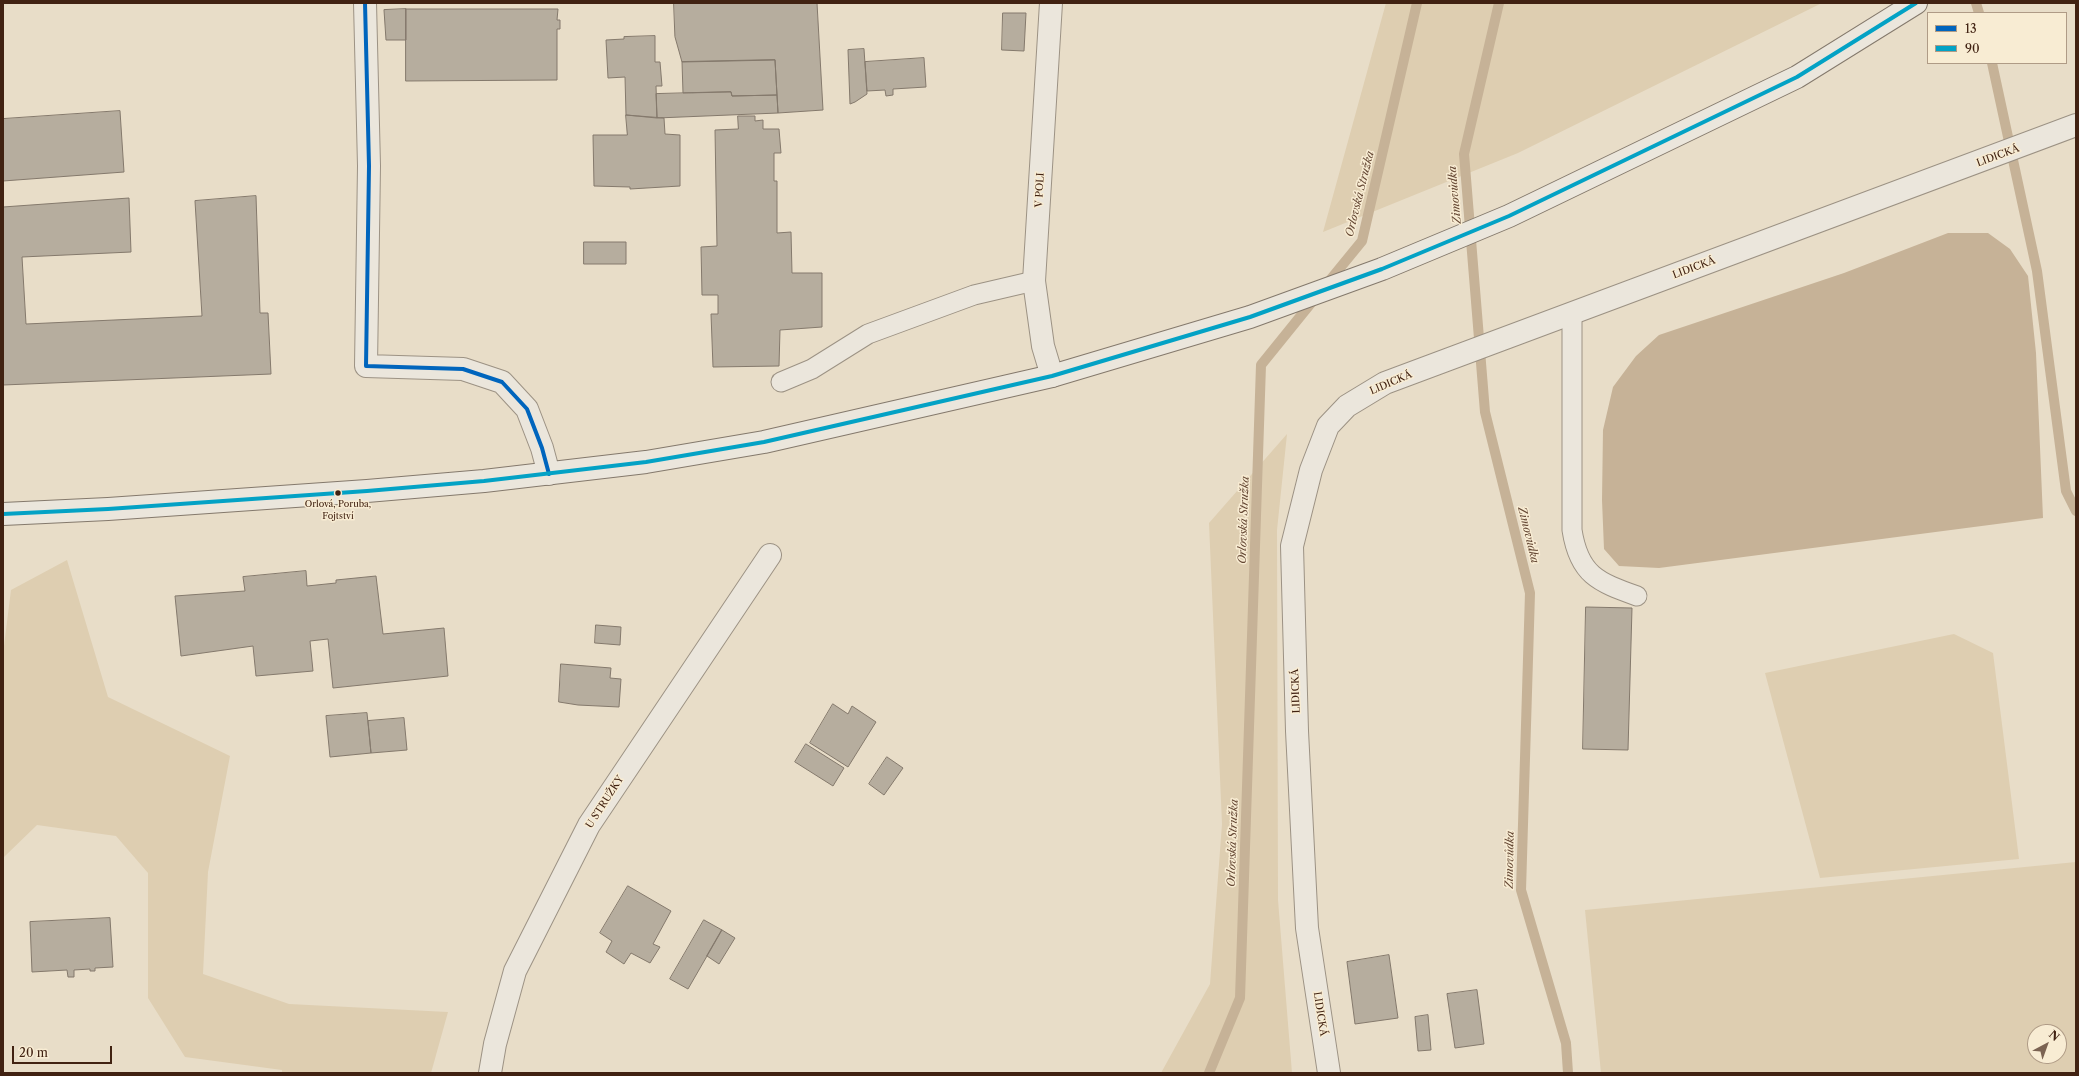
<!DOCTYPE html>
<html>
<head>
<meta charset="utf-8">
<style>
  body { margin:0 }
  #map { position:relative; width:2079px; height:1076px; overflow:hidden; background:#e8ddc8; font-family:"Libre Caslon Text",serif }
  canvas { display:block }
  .frame { position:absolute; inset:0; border:4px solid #412212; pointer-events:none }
  .legend { position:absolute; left:1927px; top:12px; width:140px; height:52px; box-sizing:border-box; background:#f8ecd3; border:1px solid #af9b86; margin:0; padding:5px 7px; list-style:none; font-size:12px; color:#412212 }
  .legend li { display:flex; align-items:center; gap:8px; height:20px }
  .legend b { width:20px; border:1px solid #af9b86 }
  .north { position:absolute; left:2027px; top:1024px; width:40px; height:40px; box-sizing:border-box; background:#f8ecd3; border:1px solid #af9b86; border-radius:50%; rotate:41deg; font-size:11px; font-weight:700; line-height:16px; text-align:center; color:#412212 }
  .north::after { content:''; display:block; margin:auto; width:14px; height:18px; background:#7b6352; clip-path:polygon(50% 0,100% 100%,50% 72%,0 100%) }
  .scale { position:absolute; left:12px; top:1046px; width:100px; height:18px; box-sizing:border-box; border:2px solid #412212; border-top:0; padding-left:5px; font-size:12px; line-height:14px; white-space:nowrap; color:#412212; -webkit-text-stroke:3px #f8ecd3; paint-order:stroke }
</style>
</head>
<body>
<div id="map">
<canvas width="2079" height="1076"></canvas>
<div class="frame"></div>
<ul class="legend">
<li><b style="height:5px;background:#0065bd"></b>13</li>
<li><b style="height:5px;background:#03a2c5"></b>90</li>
</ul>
<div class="north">N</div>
<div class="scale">20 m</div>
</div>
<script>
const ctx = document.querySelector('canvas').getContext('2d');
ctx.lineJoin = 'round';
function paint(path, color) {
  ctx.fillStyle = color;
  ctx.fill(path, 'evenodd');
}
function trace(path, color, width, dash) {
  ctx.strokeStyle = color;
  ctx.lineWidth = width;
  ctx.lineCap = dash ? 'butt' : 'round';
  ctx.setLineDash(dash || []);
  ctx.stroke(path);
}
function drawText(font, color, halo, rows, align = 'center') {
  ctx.font = font + ' "Libre Caslon Text",serif';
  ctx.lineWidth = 3;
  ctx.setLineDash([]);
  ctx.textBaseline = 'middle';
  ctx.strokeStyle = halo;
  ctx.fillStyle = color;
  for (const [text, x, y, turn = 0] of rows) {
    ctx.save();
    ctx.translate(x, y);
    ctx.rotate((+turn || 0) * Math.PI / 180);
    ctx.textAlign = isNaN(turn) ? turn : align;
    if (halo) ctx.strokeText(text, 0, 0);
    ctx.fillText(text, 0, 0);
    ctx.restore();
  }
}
paint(new Path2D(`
  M 1386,3 L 1822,3 L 1518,153 L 1323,232 Z
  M 1287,434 L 1277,530 L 1278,900 L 1292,1073 L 1161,1073 L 1210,984 L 1222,824 L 1209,523 Z
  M 67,560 L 108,697 L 230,756 L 208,872 L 203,974 L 289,1004 L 448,1012 L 431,1073 L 282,1073 L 282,1070 L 185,1057 L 148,998 L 148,873 L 116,836 L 37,825 L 3,858 L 3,654 L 11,590 Z
  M 1954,634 L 1993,653 L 2019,859 L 1820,878 L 1765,673 Z
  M 2076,862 L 2076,1073 L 1601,1073 L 1585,910 ZM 2035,1032 L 2059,1032 L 2059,1056 L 2035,1056 Z`), '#deceb1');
paint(new Path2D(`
  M 1948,233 L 1988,233 L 2010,249 L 2028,276 L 2036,353 L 2043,518 L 1659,568 L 1619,566 L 1604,549 L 1602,500 L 1603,430 L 1613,387 L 1636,356 L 1659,335 L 1844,273 Z`), '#c6b297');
trace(new Path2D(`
  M 1499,3 L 1464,154 L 1485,412 L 1530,593 L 1521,890 L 1566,1043 L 1568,1073
  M 1976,3 L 1979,13
  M 1992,63 L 2037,271 L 2066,491 L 2076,511
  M 1326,285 L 1362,241 L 1417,3
  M 1209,1073 L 1240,998 L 1261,365 L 1316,297`), '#c6b297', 10);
const building = new Path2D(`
  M 674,3 L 817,3 L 823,110 L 778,113 L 775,60 L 682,62 L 675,37 Z
  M 406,9 L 558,9 L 557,20 L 560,20 L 560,29 L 557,29 L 557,80 L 406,81 Z
  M 406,9 L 406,40 L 386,40 L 384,10 Z
  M 1003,13 L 1026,13 L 1024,51 L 1002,50 Z
  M 655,36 L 655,62 L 660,62 L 662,86 L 656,86 L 657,118 L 626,115 L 625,77 L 608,78 L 606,40 L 624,39 L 624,37 Z
  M 864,49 L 867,94 L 855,102 L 850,104 L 848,50 Z
  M 924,58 L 926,87 L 893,89 L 893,95 L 886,96 L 885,90 L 867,91 L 865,62 Z
  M 775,60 L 777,95 L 732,96 L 731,92 L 683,93 L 682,62 Z
  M 731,92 L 732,96 L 777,95 L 778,113 L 657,118 L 656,94 Z
  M 120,111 L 124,172 L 3,181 L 3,119 Z
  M 626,115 L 664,118 L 665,134 L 680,135 L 680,186 L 630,189 L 630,187 L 594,186 L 593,135 L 627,135 Z
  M 738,116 L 755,116 L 755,121 L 763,120 L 763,129 L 779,129 L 781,153 L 774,153 L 774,181 L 777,181 L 777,233 L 791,232 L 792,273 L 822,273 L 822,327 L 780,330 L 779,366 L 713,367 L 711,314 L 718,314 L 718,295 L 702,295 L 701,247 L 717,246 L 715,130 L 738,129 Z
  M 256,196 L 260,313 L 268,313 L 271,374 L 3,385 L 3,207 L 129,198 L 131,252 L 22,257 L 26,324 L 202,316 L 195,201 Z
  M 584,242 L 626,242 L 626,264 L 584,264 Z
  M 306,571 L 307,586 L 336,583 L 336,580 L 376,576 L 383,634 L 444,628 L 448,676 L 333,688 L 328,639 L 310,641 L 313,671 L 256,676 L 253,646 L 181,656 L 175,596 L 245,591 L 243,577 Z
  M 1586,607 L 1632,608 L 1628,750 L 1583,749 Z
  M 596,625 L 621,627 L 620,645 L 595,643 Z
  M 561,664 L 611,668 L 610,678 L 621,679 L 619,707 L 578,705 L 559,702 Z
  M 833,704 L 848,714 L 852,706 L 876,722 L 848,767 L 810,743 Z
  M 367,713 L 371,753 L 330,757 L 326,716 Z
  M 404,718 L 407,750 L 371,753 L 368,721 Z
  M 806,744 L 844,768 L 833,786 L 795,762 Z
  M 887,757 L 903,768 L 884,795 L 869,784 Z
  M 628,886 L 671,911 L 653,944 L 660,947 L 650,963 L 631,953 L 624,964 L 606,952 L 612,941 L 600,933 Z
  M 110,918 L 113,967 L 95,968 L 95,971 L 90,971 L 90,969 L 74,970 L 74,977 L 68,977 L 67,970 L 32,972 L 30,922 Z
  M 704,920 L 722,930 L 688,989 L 670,979 Z
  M 722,930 L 735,938 L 719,964 L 707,956 Z
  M 1389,955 L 1398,1018 L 1355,1024 L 1347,962 Z
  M 1477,990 L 1484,1044 L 1455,1048 L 1447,994 Z
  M 1428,1015 L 1431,1050 L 1418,1051 L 1415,1017 Z`);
paint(building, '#b6ad9e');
trace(building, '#84796c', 1);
const lane = new Path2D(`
  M 1572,313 L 1572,530 C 1579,575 1598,582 1637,596
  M 781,382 L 812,369 L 868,334 L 974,295 L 1034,281`);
const street = new Path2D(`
  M 365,3 L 369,166 L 366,366 L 463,369 L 502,382 L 527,409 L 542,448 L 549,474
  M 1051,3 L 1034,281 L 1043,346 L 1052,376
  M 490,1073 L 495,1044 L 515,971 L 589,825 L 770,555
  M 1329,1073 L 1307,928 L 1297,731 L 1292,546 L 1311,470 L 1328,426 L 1347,406 L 1385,383 L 2076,125`);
const secondary = new Path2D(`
  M 3,514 L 108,509 L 367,491 L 484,481 L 646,462 L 764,442 L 1052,376 L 1250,317 L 1382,269 L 1509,216 L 1797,77 L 1916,3`);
trace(lane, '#9c9284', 21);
trace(street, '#9c9284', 24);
trace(secondary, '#84796c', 24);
trace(lane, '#ebe6dc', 19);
trace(street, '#ebe6dc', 22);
trace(secondary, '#ebe6dc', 22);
trace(new Path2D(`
  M 365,3 L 369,166 L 366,366 L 463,369 L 502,382 L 527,409 L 542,448 L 549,474`), '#0065bd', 4);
trace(new Path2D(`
  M 3,514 L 108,509 L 367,491 L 484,481 L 646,462 L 764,442 L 1052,376 L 1250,317 L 1382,269 L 1509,216 L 1797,77 L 1916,3`), '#03a2c5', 4);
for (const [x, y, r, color] of [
  [338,493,3.5,"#412212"]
]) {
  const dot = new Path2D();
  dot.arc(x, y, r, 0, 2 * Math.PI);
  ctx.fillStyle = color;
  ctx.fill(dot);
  trace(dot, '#f8ecd3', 1.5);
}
drawText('9px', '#412212', '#f8ecd3', [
  ["Orlová, Poruba,",338,504],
  ["Fojtství",338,516]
]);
drawText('10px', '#412212', '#f8ecd3', [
  ["LIDICKÁ",1998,156,-20],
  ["V POLI",1040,190,-87],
  ["LIDICKÁ",1694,268,-20],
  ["LIDICKÁ",1391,383,-23],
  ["LIDICKÁ",1296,691,-92],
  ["U STRUŽKY",605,802,-57],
  ["LIDICKÁ",1320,1014,81]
]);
drawText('italic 11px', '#654834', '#f8ecd3', [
  ["Orlovská Stružka",1360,194,-76],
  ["Zimovůdka",1455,195,-95],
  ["Orlovská Stružka",1244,520,-88],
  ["Zimovůdka",1528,535,76],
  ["Orlovská Stružka",1233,843,-88],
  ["Zimovůdka",1510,860,-89]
]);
</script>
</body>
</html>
